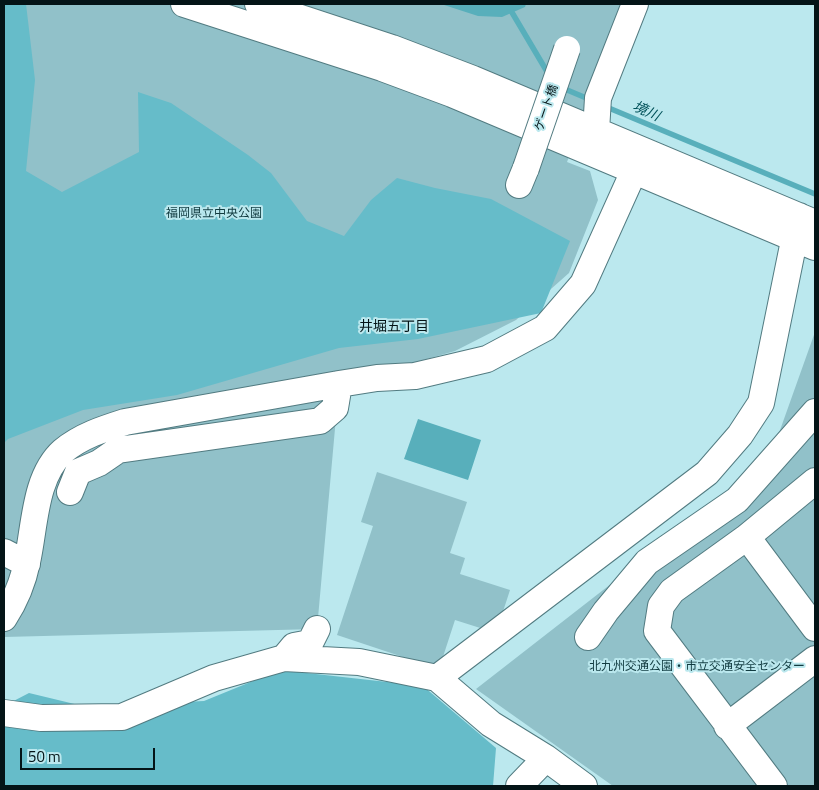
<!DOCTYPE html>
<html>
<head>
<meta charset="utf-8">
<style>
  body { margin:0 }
  #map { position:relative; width:819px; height:790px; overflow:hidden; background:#bbe8ee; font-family:"Titillium Web",sans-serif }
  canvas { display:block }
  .frame { position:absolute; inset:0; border:5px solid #041417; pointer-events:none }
  .scale { position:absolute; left:20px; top:748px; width:135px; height:22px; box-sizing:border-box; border:2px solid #041417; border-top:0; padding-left:6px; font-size:15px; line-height:18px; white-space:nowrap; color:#041417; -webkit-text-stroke:4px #bbe8ee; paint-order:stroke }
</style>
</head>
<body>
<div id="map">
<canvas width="819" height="790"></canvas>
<div class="frame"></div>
<div class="scale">50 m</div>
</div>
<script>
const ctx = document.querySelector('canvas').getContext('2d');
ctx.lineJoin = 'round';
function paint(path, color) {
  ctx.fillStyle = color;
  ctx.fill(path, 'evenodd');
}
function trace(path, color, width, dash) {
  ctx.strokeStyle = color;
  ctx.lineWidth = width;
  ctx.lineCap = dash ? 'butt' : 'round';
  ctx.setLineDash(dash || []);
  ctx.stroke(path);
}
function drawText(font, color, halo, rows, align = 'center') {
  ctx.font = font + ' "Titillium Web","Noto Sans JP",sans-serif';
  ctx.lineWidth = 4;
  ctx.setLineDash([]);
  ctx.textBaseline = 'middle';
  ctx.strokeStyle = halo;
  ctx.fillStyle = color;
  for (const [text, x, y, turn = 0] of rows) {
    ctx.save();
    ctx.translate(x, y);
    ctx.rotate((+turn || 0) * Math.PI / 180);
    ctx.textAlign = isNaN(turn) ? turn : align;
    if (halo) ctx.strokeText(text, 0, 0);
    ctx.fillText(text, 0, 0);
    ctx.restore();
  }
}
paint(new Path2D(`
  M 4,4 L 627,4 L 567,162 L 590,171 L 598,200 L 569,273 L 516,320 L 455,351 L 339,384 L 317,629 L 4,637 Z
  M 815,332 L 815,786 L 613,786 L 476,689 L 634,566 L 734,496 L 779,433 Z
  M 377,472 L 467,502 L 450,553 L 465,558 L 460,574 L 510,590 L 496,633 L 455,620 L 439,669 L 337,635 L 373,526 L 361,522 Z`), '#91c1c9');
paint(new Path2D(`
  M 4,4 L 26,4 L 35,80 L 26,171 L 62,192 L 139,152 L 138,92 L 171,103 L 248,155 L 271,173 L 307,221 L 344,236 L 371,200 L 397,178 L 435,188 L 491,199 L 570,241 L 541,313 L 418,339 L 339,348 L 177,395 L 83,410 L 8,439 L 4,443 Z
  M 280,670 L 423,686 L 496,748 L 493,786 L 4,786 L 4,706 L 29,693 L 87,707 L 204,701 Z`), '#66bcc9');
paint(new Path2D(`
  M 441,4 L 526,4 L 525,7 L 502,17 L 478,16 Z
  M 418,419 L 481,440 L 468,480 L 404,459 Z`), '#58afbb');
trace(new Path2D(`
  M 507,4 L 549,75
  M 560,87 L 591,100
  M 604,106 L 815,194`), '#58afbb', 5.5);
const minor = new Path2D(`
  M 184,4 L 382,68 L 452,94 L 815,247
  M 258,4 L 392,48 L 473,79 L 815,223
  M 596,131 L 598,98 L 635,4
  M 519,185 L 526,168
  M 70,492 L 78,472 L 99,463 L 118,450 L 320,421 L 335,408 L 339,384
  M 747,537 L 815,628
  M 4,552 L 27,564
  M 4,618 C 15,601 23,582 27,562 C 35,527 34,477 63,451 C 81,436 103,429 125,422 L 339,384 L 377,378 L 415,376 L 487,359 L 545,328 L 583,284 L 643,151
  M 588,637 L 606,611 L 647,562 L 737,500 L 815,412
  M 284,658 L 294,646 L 310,643 L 317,629
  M 437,678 L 707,473 L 740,435 L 761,403 L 799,216
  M 4,713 L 41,718 L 122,717 L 214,678 L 284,658 L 359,662 L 437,678 L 491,724 L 546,758 L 584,786
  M 727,726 L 815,659
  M 519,786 L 546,758
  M 774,786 L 657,631 L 661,606 L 672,591 L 747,537 L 815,481`);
trace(minor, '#527b81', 28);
trace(minor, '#fff', 26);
const minorBridge = new Path2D(`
  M 526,168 L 567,49`);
trace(minorBridge, '#527b81', 28, []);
trace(minorBridge, '#fff', 26);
drawText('12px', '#041417', '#bbe8ee', [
  ["ゲート橋",547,108,-71]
]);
drawText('12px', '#113b40', '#bbe8ee', [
  ["福岡県立中央公園",214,214],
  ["北九州交通公園・市立交通安全センター",697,667]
]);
drawText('italic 14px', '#005159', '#bbe8ee', [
  ["境川",646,112,24]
]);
drawText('14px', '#041417', '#bbe8ee', [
  ["井堀五丁目",394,328]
]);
</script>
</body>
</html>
